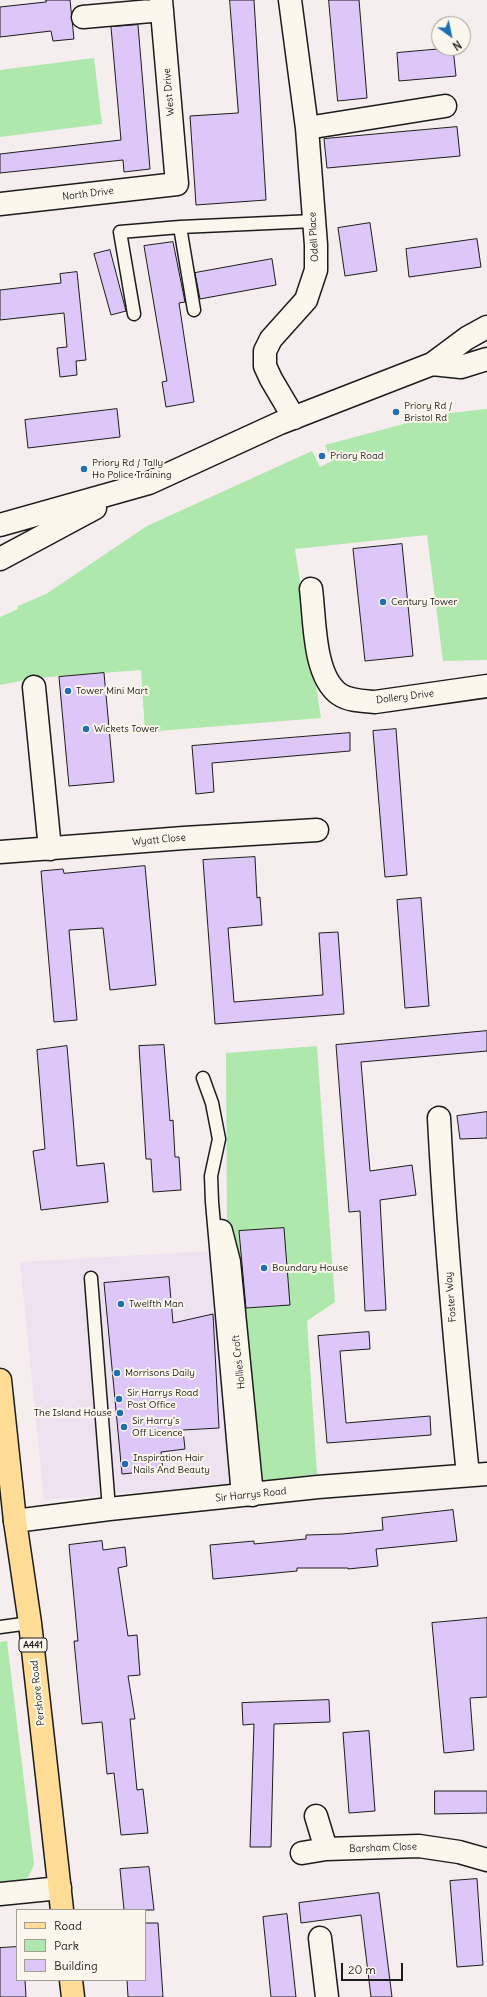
<!DOCTYPE html>
<html>
<head>
<meta charset="utf-8">
<style>
  body { margin:0 }
  #map { position:relative; width:487px; height:1997px; overflow:hidden; background:#f5edee; font-family:Delius,sans-serif }
  canvas { display:block }
  .legend { position:absolute; left:16px; top:1909px; width:130px; height:72px; box-sizing:border-box; background:#fbf7ec; border:1px solid #a29f99; margin:0; padding:5px 7px; list-style:none; font-size:12px; color:#1c1c1c }
  .legend li { display:flex; align-items:center; gap:8px; height:20px }
  .legend b { width:20px; border:1px solid #a29f99 }
  .north { position:absolute; left:431px; top:16px; width:40px; height:40px; box-sizing:border-box; background:#fbf7ec; border:1px solid #a29f99; border-radius:50%; rotate:147deg; font-size:11px; font-weight:700; line-height:16px; text-align:center; color:#1c1c1c }
  .north::after { content:''; display:block; margin:auto; width:14px; height:18px; background:#1f6fb2; clip-path:polygon(50% 0,100% 100%,50% 72%,0 100%) }
  .scale { position:absolute; left:341px; top:1963px; width:62px; height:18px; box-sizing:border-box; border:2px solid #1c1c1c; border-top:0; padding-left:5px; font-size:12px; line-height:14px; white-space:nowrap; color:#1c1c1c; -webkit-text-stroke:3px #fbf7ec; paint-order:stroke }
</style>
</head>
<body>
<div id="map">
<canvas width="487" height="1997"></canvas>
<ul class="legend">
<li><b style="height:5px;background:#ffdd96"></b>Road</li>
<li><b style="height:11px;background:#afe8ac"></b>Park</li>
<li><b style="height:11px;background:#dcc7f8"></b>Building</li>
</ul>
<div class="north">N</div>
<div class="scale">20 m</div>
</div>
<script>
const ctx = document.querySelector('canvas').getContext('2d');
ctx.lineJoin = 'round';
function paint(path, color) {
  ctx.fillStyle = color;
  ctx.fill(path, 'evenodd');
}
function trace(path, color, width, dash) {
  ctx.strokeStyle = color;
  ctx.lineWidth = width;
  ctx.lineCap = dash ? 'butt' : 'round';
  ctx.setLineDash(dash || []);
  ctx.stroke(path);
}
function drawText(font, color, halo, rows, align = 'center') {
  ctx.font = font + ' Delius,sans-serif';
  ctx.lineWidth = 4;
  ctx.setLineDash([]);
  ctx.textBaseline = 'middle';
  ctx.strokeStyle = halo;
  ctx.fillStyle = color;
  for (const [text, x, y, turn = 0] of rows) {
    ctx.save();
    ctx.translate(x, y);
    ctx.rotate((+turn || 0) * Math.PI / 180);
    ctx.textAlign = isNaN(turn) ? turn : align;
    if (halo) ctx.strokeText(text, 0, 0);
    ctx.fillText(text, 0, 0);
    ctx.restore();
  }
}
paint(new Path2D(`
  M 228,1250 L 251,1483 L 44,1500 L 20,1262 Z`), '#eee2f1');
paint(new Path2D(`
  M 94,58 L 102,124 L 0,137 L 0,70 Z
  M 487,409 L 487,660 L 443,661 L 427,535 L 295,549 L 321,718 L 145,732 L 141,670 L 36,678 L 0,685 L 0,617 L 18,609 L 18,606 L 46,594 L 147,526 L 312,451 L 320,467 L 332,461 L 325,445 L 441,414 Z
  M 317,1046 L 335,1302 L 307,1321 L 317,1474 L 251,1483 L 227,1230 L 226,1053 Z
  M 7,1641 L 34,1863 C 28,1885 20,1882 0,1884 L 0,1642 Z`), '#afe8ac');
const building = new Path2D(`
  M 46,0 L 70,0 L 74,39 L 53,41 L 51,31 L 0,37 L 0,7 L 46,2 Z
  M 230,0 L 254,0 L 266,200 L 196,205 L 190,116 L 238,113 Z
  M 329,0 L 359,0 L 367,98 L 338,101 Z
  M 138,25 L 150,169 L 124,172 L 123,160 L 0,173 L 0,154 L 121,140 L 111,27 Z
  M 453,48 L 456,76 L 399,81 L 397,53 Z
  M 457,127 L 460,156 L 327,168 L 324,139 Z
  M 370,223 L 377,271 L 345,276 L 338,228 Z
  M 477,239 L 481,267 L 409,277 L 406,249 Z
  M 173,242 L 185,302 L 179,303 L 194,402 L 166,407 L 162,382 L 167,381 L 144,246 Z
  M 110,250 L 126,311 L 111,315 L 94,254 Z
  M 272,259 L 276,285 L 200,299 L 195,273 Z
  M 77,272 L 86,360 L 76,361 L 77,375 L 60,377 L 57,348 L 67,347 L 64,313 L 0,320 L 0,290 L 61,283 L 60,274 Z
  M 117,409 L 120,437 L 28,448 L 25,420 Z
  M 402,544 L 413,656 L 365,661 L 353,549 Z
  M 104,673 L 114,782 L 69,786 L 59,677 Z
  M 396,729 L 407,875 L 385,877 L 373,731 Z
  M 350,733 L 350,751 L 212,763 L 214,792 L 196,794 L 192,746 Z
  M 255,857 L 257,898 L 260,897 L 262,925 L 228,928 L 234,1002 L 323,995 L 319,933 L 338,932 L 344,1014 L 215,1024 L 203,860 Z
  M 145,866 L 156,985 L 110,990 L 103,928 L 69,930 L 77,1020 L 54,1022 L 41,871 L 63,869 L 64,873 Z
  M 421,898 L 429,1006 L 405,1008 L 397,900 Z
  M 487,1031 L 487,1051 L 361,1062 L 370,1171 L 412,1165 L 416,1195 L 380,1200 L 386,1310 L 365,1311 L 360,1211 L 349,1212 L 336,1045 Z
  M 164,1045 L 170,1121 L 173,1120 L 175,1157 L 179,1157 L 181,1190 L 153,1192 L 151,1159 L 146,1159 L 139,1046 Z
  M 67,1046 L 77,1166 L 104,1163 L 108,1202 L 41,1210 L 33,1151 L 45,1149 L 37,1050 Z
  M 487,1112 L 487,1138 L 460,1139 L 457,1116 Z
  M 284,1228 L 290,1305 L 246,1308 L 239,1231 Z
  M 169,1277 L 173,1323 L 213,1314 L 219,1428 L 183,1430 L 185,1449 L 161,1452 L 163,1470 L 122,1474 L 104,1283 Z
  M 369,1332 L 370,1349 L 340,1351 L 346,1423 L 430,1416 L 431,1435 L 327,1443 L 318,1336 Z
  M 453,1510 L 457,1541 L 376,1549 L 378,1566 L 348,1569 L 348,1568 L 297,1568 L 297,1571 L 213,1579 L 210,1545 L 254,1541 L 254,1544 L 306,1539 L 306,1535 L 342,1534 L 383,1530 L 382,1518 Z
  M 102,1541 L 103,1550 L 125,1547 L 127,1566 L 118,1568 L 128,1636 L 137,1635 L 140,1675 L 128,1676 L 135,1719 L 130,1719 L 137,1790 L 143,1789 L 148,1833 L 121,1835 L 114,1773 L 107,1774 L 102,1722 L 82,1724 L 74,1641 L 78,1641 L 69,1545 Z
  M 487,1618 L 487,1697 L 470,1698 L 474,1750 L 444,1753 L 432,1623 Z
  M 329,1700 L 330,1722 L 274,1724 L 271,1847 L 250,1847 L 254,1724 L 243,1725 L 242,1703 Z
  M 369,1731 L 375,1811 L 349,1813 L 343,1733 Z
  M 435,1791 L 487,1791 L 487,1813 L 435,1814 Z
  M 149,1867 L 154,1910 L 124,1910 L 120,1869 Z
  M 477,1879 L 483,1965 L 457,1967 L 450,1881 Z
  M 379,1893 L 392,1997 L 371,1997 L 361,1915 L 301,1923 L 299,1903 Z
  M 287,1914 L 296,1997 L 271,1997 L 263,1917 Z
  M 145,1923 L 158,1923 L 163,1997 L 128,1997 L 127,1980 L 145,1980 Z
  M 17,1947 L 17,1980 L 25,1980 L 26,1997 L 0,1997 L 0,1948 Z`);
paint(building, '#dcc7f8');
trace(building, '#1c1c1c', 1);
const lane = new Path2D(`
  M 180,227 L 194,310
  M 134,314 L 120,232 L 180,227 L 314,221
  M 203,1078 L 212,1103 L 219,1139 L 211,1176 L 212,1202 L 238,1496
  M 91,1278 L 109,1509
  M 0,1627 L 30,1623`);
const street = new Path2D(`
  M 290,0 L 307,128 L 316,245 L 316,270 L 306,300 L 271,339 L 265,351 L 265,366 L 271,379 L 294,418
  M 83,17 L 162,10
  M 307,128 L 445,106
  M 0,204 L 177,184 L 161,0
  M 311,589 C 315,619 313,675 339,694 C 349,701 363,701 375,702 L 487,686
  M 34,687 L 50,849
  M 0,852 L 184,838 L 317,830
  M 439,1118 C 445,1238 456,1356 468,1475
  M 221,1231 L 229,1262 L 252,1495
  M 15,1521 L 109,1509 L 318,1487 L 487,1474
  M 316,1816 L 326,1849
  M 302,1853 L 326,1849 L 419,1846 L 459,1852 L 487,1860
  M 0,1894 L 60,1888
  M 320,1938 L 327,1997`);
const secondary = new Path2D(`
  M 432,364 L 461,367 L 487,359
  M 0,525 L 149,483 L 280,423 L 432,364 L 467,338 L 487,327
  M 0,559 L 95,508`);
const primary = new Path2D(`
  M 0,1380 L 15,1521 L 30,1623 L 62,1910
  M 71,1980 L 73,1997`);
trace(lane, '#1c1c1c', 15);
trace(street, '#1c1c1c', 25);
trace(secondary, '#1c1c1c', 25);
trace(primary, '#1c1c1c', 25);
trace(lane, '#fbf7ec', 12);
trace(street, '#fbf7ec', 22);
trace(secondary, '#fbf7ec', 22);
trace(primary, '#ffdd96', 22);
for (const [x, y, r, color] of [
  [396,412,4,"#1f6fb2"],
  [322,456,4,"#1f6fb2"],
  [84,469,4,"#1f6fb2"],
  [383,602,4,"#1f6fb2"],
  [68,691,4,"#1f6fb2"],
  [86,729,4,"#1f6fb2"],
  [264,1268,4,"#1f6fb2"],
  [121,1304,4,"#1f6fb2"],
  [117,1373,4,"#1f6fb2"],
  [119,1399,4,"#1f6fb2"],
  [120,1413,4,"#1f6fb2"],
  [124,1427,4,"#1f6fb2"],
  [125,1464,4,"#1f6fb2"]
]) {
  const dot = new Path2D();
  dot.arc(x, y, r, 0, 2 * Math.PI);
  ctx.fillStyle = color;
  ctx.fill(dot);
  trace(dot, '#fbf7ec', 1.5);
}
for (const [x, y, w] of [
  [33,1645,28]
]) {
  const box = new Path2D();
  box.roundRect(x - w / 2, y - 7, w, 14, 3);
  ctx.fillStyle = '#fbf7ec';
  ctx.fill(box);
  trace(box, '#1c1c1c', 1);
}
drawText('bold 9px', '#1c1c1c', null, [
  ["A441",33,1645]
]);
drawText('10px', '#1c1c1c', '#fbf7ec', [
  ["West Drive",169,92,-95],
  ["North Drive",88,194,-7],
  ["Odell Place",314,237,-93],
  ["Dollery Drive",405,697,-7],
  ["Wyatt Close",159,840,-5],
  ["Foster Way",451,1297,-95],
  ["Hollies Croft",239,1362,-96],
  ["Sir Harrys Road",251,1495,-6],
  ["Pershore Road",38,1693,-96],
  ["Barsham Close",383,1848,-2]
]);
drawText('10px', '#1c1c1c', '#fbf7ec', [
  ["Priory Rd /",404,406],
  ["Bristol Rd",404,418],
  ["Priory Road",330,456],
  ["Priory Rd / Tally",92,463],
  ["Ho Police Training",92,475],
  ["Century Tower",391,602],
  ["Tower Mini Mart",76,691],
  ["Wickets Tower",94,729],
  ["Boundary House",272,1268],
  ["Twelfth Man",129,1304],
  ["Morrisons Daily",125,1373],
  ["Sir Harrys Road",127,1393],
  ["Post Office",127,1405],
  ["The Island House",112,1413,"right"],
  ["Sir Harry's",132,1421],
  ["Off Licence",132,1433],
  ["Inspiration Hair",133,1458],
  ["Nails And Beauty",133,1470]
], 'left');
</script>
</body>
</html>
